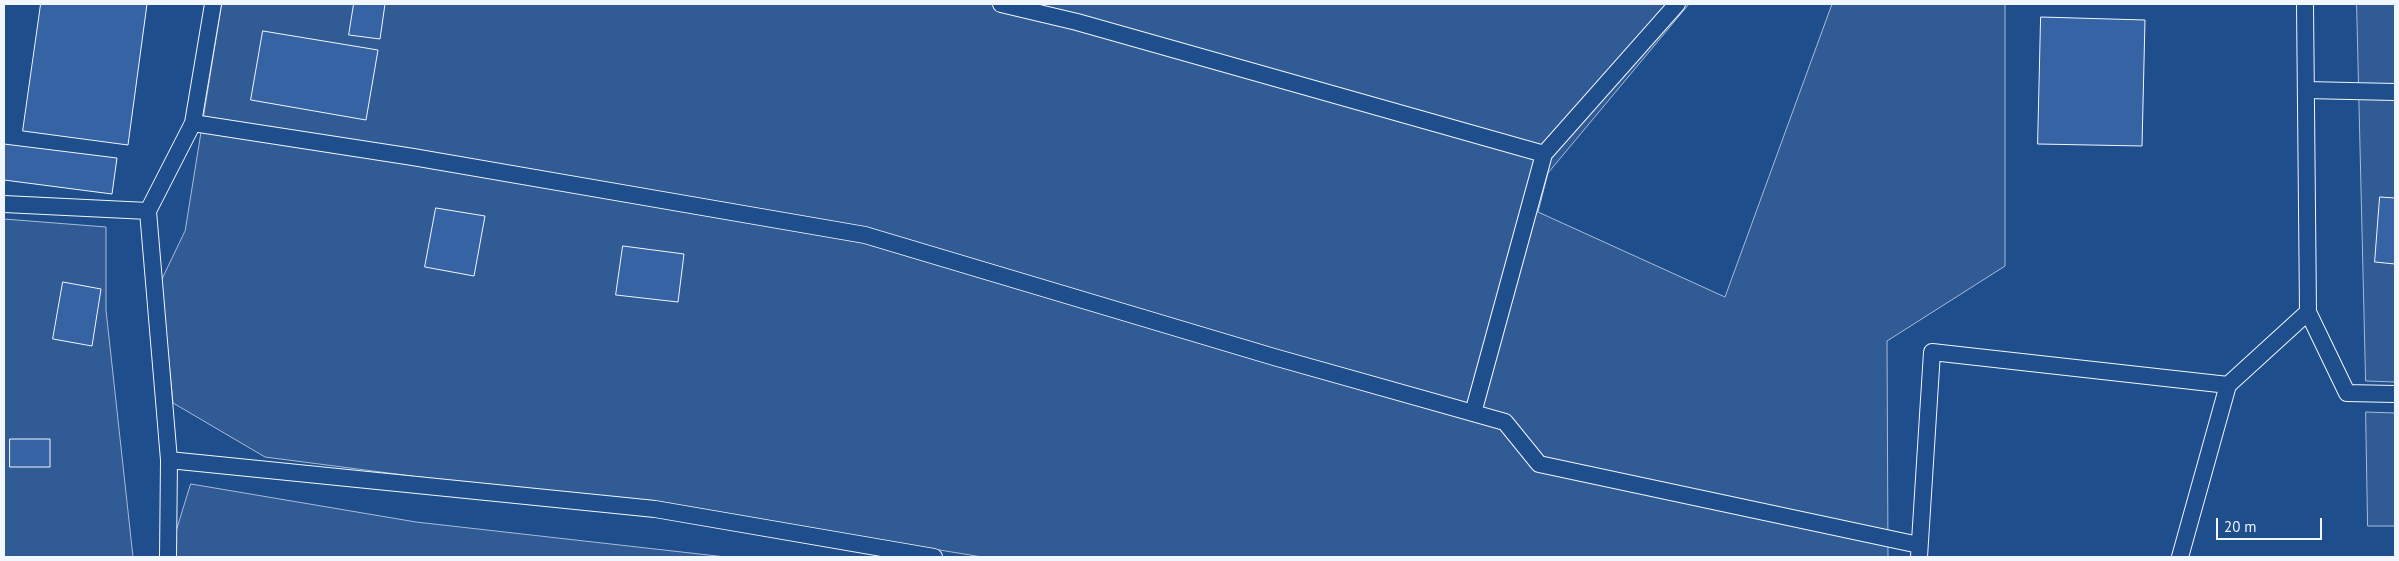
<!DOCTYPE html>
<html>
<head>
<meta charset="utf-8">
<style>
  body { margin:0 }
  #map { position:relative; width:2399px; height:561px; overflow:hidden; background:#1f4e8c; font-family:"PT Sans",sans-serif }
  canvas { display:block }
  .frame { position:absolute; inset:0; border:5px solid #f2f6ff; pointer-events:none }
  .scale { position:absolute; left:2216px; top:518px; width:106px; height:22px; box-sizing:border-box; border:2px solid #f2f6ff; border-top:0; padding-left:6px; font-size:15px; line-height:18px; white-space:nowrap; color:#f2f6ff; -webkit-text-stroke:4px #1f4e8c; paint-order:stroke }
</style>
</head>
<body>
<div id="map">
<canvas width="2399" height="561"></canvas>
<div class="frame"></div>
<div class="scale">20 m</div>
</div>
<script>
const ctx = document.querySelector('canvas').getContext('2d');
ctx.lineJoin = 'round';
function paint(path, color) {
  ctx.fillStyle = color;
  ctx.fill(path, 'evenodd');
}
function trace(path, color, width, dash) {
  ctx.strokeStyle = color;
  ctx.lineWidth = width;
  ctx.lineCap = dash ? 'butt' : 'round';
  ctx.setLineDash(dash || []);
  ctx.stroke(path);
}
const built = new Path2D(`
  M 222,4 L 1689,4 L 1548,173 L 1538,212 L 1725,297 L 1832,4 L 2005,4 L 2005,266 L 1887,341 L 1888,557 L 982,557 L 782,524 L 265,457 L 173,403 L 161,281 L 185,231 Z
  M 2357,4 L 2395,4 L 2395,382 L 2366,381 Z
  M 4,219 L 106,227 L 106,310 L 133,557 L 4,557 Z
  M 2366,412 L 2395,413 L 2395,526 L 2368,526 Z
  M 191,484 L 416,522 L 726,557 L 171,557 L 174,538 Z`);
paint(built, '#305b95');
trace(built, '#a8bbd7', 1);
const building = new Path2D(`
  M 41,4 L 147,4 L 128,145 L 23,131 Z
  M 354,4 L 385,4 L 380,39 L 349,35 Z
  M 2041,17 L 2145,20 L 2142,146 L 2038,144 Z
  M 263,31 L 378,50 L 366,120 L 251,100 Z
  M 4,144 L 117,158 L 112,194 L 4,180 Z
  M 2380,197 L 2395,198 L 2395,264 L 2375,262 Z
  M 436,208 L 485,216 L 474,276 L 425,267 Z
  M 623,246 L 684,254 L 678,302 L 616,295 Z
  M 63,282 L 101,289 L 92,346 L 53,339 Z
  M 10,439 L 50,439 L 50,467 L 10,467 Z`);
paint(building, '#3563a3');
trace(building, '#f2f6ff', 1);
const service = new Path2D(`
  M 1001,4 L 1077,22 L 1544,154 L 1677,4
  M 2306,90 L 2395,92
  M 193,123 L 413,157 L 865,235 L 1274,357 L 1505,422 L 1539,464 L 1919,545
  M 4,204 L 148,211
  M 2308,312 L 2347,393 L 2395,394
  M 1473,413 L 1544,154
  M 169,460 L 655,509 L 934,557
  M 168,557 L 169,460 L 148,211 L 193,123 L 213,4
  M 1919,557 L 1932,352 L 2228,385
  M 2180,557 L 2228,385 L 2308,312 L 2305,4`);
trace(service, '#f2f6ff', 18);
trace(service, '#1f4e8c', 16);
</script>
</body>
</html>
